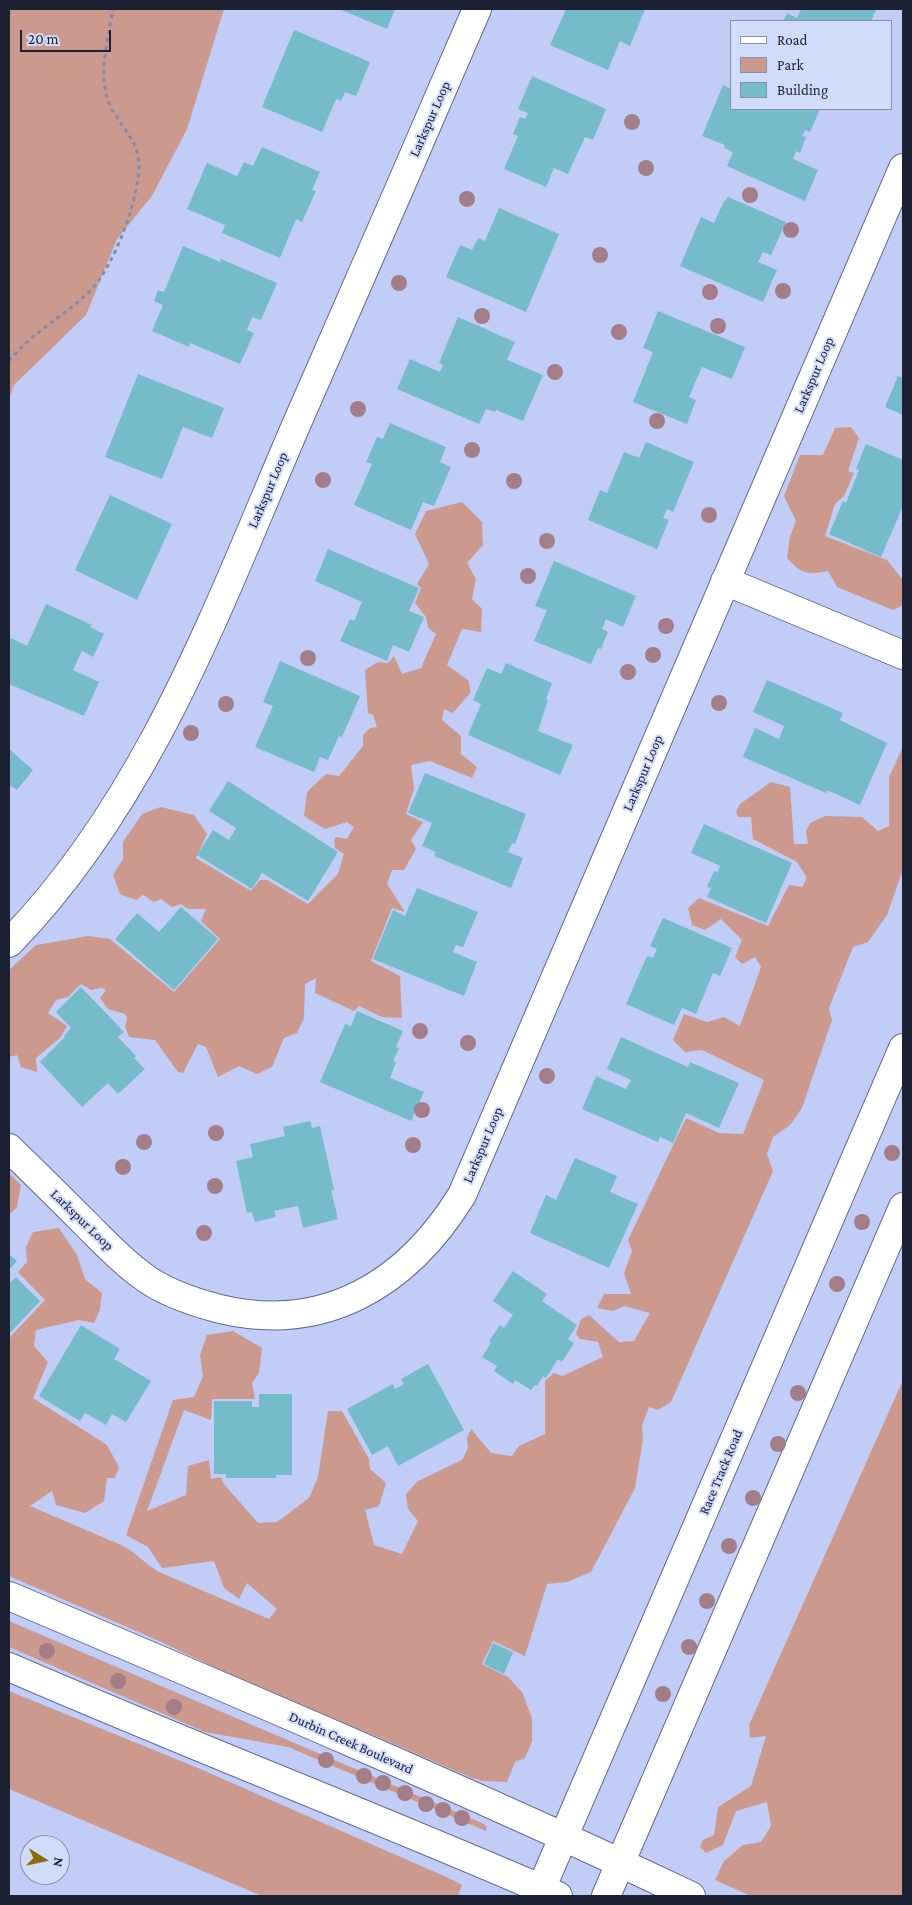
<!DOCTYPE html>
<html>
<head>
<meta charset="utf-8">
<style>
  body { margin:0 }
  #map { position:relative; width:912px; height:1905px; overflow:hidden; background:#c1cdf6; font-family:"Crimson Pro",serif }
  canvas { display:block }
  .frame { position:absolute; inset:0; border:10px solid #1b2033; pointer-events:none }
  .legend { position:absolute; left:730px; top:20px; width:162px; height:90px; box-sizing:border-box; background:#d1dbfa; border:1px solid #8890aa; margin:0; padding:6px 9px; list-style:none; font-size:15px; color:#1b2033 }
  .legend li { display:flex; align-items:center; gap:10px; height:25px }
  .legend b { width:25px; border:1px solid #8890aa }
  .north { position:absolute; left:20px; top:1835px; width:50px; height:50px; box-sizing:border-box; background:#d1dbfa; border:1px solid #8890aa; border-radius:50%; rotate:100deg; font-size:14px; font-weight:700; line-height:20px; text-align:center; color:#1b2033 }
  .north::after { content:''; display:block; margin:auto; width:18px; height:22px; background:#866c0a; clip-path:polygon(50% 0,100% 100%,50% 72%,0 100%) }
  .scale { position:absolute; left:20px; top:30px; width:91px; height:22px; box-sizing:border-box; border:2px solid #1b2033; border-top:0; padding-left:6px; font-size:15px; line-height:18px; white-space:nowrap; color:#1b2033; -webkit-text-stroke:4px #d1dbfa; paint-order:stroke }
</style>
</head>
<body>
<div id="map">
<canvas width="912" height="1905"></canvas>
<div class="frame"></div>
<ul class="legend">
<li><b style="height:6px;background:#fff"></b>Road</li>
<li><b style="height:14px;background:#cc998e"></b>Park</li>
<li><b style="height:14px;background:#76bbca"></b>Building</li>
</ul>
<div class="north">N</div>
<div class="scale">20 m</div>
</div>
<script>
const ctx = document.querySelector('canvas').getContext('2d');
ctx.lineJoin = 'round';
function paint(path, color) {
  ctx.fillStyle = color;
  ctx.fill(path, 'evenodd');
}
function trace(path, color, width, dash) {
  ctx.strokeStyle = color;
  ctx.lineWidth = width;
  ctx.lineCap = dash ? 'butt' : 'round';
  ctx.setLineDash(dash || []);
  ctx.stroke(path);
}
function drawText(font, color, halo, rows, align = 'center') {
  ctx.font = font + ' "Crimson Pro",serif';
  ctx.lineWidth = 4;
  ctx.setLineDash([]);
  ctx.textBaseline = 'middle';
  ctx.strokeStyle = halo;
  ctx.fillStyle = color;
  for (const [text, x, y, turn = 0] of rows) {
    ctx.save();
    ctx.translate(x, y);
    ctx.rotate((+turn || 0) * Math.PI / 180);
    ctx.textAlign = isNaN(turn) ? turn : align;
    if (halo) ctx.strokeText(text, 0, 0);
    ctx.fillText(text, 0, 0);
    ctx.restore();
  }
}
paint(new Path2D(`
  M 9,9 L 224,9 L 187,129 L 152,196 L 117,239 L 86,315 L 14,385 L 9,399 Z
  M 851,427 L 859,438 L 848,471 L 854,473 L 844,496 L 835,504 L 825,536 L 887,560 L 903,580 L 903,605 L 893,610 L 837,587 L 828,571 C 808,575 801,574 787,558 L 790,536 L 796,521 L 784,496 L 800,455 L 823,455 L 835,428 Z
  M 462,502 L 482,522 L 483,545 L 467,563 L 476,579 L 472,599 L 482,609 L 481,632 L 462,629 L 447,665 L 468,680 L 471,692 L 453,713 L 444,709 L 442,720 L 461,736 L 461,754 L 477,767 L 472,778 L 430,761 L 411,765 L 414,789 L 406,814 L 423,822 L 411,840 L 416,849 L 404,870 L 392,870 L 387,884 L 405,912 L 392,908 L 371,961 L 400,976 L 402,1018 L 382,1017 L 359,1006 L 354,1011 L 315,993 L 316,978 L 305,984 L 304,1018 L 297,1033 L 284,1038 L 272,1067 L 257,1074 L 239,1066 L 218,1077 L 206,1047 L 198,1044 L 183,1073 L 178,1072 L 155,1040 L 129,1037 L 125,1027 L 127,1017 L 125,1014 L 108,1009 L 100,998 L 106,990 L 102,988 L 91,990 L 81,984 L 68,997 L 56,1000 L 48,1013 L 67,1026 L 60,1038 L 36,1058 L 37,1072 L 21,1067 L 17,1055 L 9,1057 L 9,970 L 36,945 L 88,936 L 110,939 L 174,992 L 220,939 L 201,921 L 206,909 L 188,909 L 181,904 L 172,907 L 161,899 L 154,902 L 143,895 L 136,900 L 120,894 L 113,875 L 123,859 L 123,842 L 142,814 L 161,807 L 194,815 L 207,834 L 196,858 L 251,891 L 260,880 L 267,880 L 308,904 L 338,874 L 344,854 L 335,848 L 334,841 L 336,837 L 347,839 L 354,827 L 347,822 L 325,829 L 304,816 L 307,792 L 326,774 L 339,776 L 363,746 L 363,735 L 370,728 L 377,727 L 373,715 L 368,713 L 365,670 L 378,662 L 388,663 L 394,656 L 402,674 L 421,668 L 436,634 L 428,628 L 426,617 L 415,603 L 421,588 L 417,584 L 429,564 L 415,534 L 426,511 Z
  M 903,747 L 903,869 L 887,915 L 868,942 L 853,947 L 829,1008 L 832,1020 L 802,1108 L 790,1125 L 773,1137 L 767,1154 L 773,1171 L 671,1402 L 658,1410 L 649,1407 L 642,1425 L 643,1439 L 635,1488 L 591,1572 L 567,1582 L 547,1584 L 525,1656 L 493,1641 L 482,1664 L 508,1677 L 522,1692 L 532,1718 L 532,1741 L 525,1758 L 515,1762 L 507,1782 L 483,1781 L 472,1778 L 364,1731 L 277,1697 L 157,1640 L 9,1576 L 9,1338 L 45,1300 L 18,1272 L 27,1262 L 26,1247 L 33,1232 L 59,1228 L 77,1255 L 85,1279 L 102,1293 L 100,1309 L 94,1323 L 79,1320 L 36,1330 L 34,1346 L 48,1362 L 33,1398 L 107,1445 L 119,1467 L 115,1478 L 107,1478 L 104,1501 L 85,1513 L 56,1505 L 52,1491 L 30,1506 L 121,1545 C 136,1552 145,1564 159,1572 L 269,1619 L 277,1609 L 247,1583 L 239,1599 L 224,1588 L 214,1561 L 162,1568 L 148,1547 L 126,1535 L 173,1400 L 194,1397 L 203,1376 L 200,1355 L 207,1335 L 233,1331 L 262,1348 L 259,1373 L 252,1383 L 255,1399 L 212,1399 L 211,1420 L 184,1410 L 147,1511 L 186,1495 L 188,1466 L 209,1460 L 211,1479 L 221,1477 L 223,1483 L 258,1523 L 277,1522 L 309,1498 L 318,1477 L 328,1411 L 342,1411 L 369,1459 L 370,1469 L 386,1483 L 379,1506 L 365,1510 L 374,1545 L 402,1554 L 418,1521 L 408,1509 L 406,1494 L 418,1481 L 462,1460 L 468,1448 L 467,1438 L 471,1429 L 491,1453 L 512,1456 L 519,1446 L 545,1434 L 545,1381 L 554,1373 L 562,1376 L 603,1357 L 598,1342 L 580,1339 L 576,1334 L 581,1319 L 589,1315 L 619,1342 L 634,1341 L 650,1313 L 624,1306 L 613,1311 L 597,1308 L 604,1294 L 631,1294 L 624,1273 L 632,1251 L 628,1240 L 686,1118 L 719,1133 L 743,1134 L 764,1080 L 702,1050 L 685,1052 L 673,1040 L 684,1014 L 707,1022 L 724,1017 L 740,1026 L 761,967 L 755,957 L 742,964 L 735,957 L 742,940 L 721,919 L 705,930 L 692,925 L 688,908 L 699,898 L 768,926 L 789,885 L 802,887 L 807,878 L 797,862 L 753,839 L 751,817 L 738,817 L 736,812 L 740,804 L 771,782 L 790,787 L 794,844 L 808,844 L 806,831 L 810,823 L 825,816 L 862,817 L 878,831 L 889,826 L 889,777 Z
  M 9,1173 L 21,1185 L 17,1207 L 10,1214 L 9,1213 Z
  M 903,1380 L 903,1896 L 751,1896 L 715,1880 L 724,1861 L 743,1845 L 761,1842 L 771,1826 L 767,1802 L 736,1811 L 723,1845 L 706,1853 L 700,1847 L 703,1840 L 714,1835 L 718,1807 L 751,1786 L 766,1736 L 750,1738 L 749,1725 Z
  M 9,1621 L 484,1824 L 487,1827 L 486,1831 L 288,1747 L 205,1732 L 9,1647 Z
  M 9,1691 L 198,1768 L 453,1880 L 462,1885 L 458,1896 L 262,1896 L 9,1789 Z`), '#cc998e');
paint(new Path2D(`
  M 339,9 L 395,9 L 387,29 Z
  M 566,9 L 645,9 L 630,46 L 620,41 L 608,70 L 550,45 Z
  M 801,9 L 874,9 L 876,10 L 871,21 L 783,21 L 787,13 L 797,18 Z
  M 294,30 L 370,62 L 356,96 L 345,92 L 341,101 L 336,99 L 322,132 L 262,107 Z
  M 532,76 L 606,109 L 593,140 L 585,137 L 568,174 L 554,168 L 546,187 L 504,169 L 518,136 L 513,134 L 520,117 L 525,119 L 528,113 L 518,109 Z
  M 723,85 L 731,89 L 731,109 L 820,109 L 810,132 L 805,130 L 802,136 L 806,137 L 800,153 L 796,151 L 793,159 L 818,170 L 805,201 L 727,166 L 733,152 L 724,148 L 725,145 L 702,136 Z
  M 262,147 L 320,172 L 312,190 L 316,191 L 302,222 L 296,219 L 280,258 L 222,233 L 225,225 L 187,209 L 207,163 L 237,176 L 244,162 L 253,166 Z
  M 728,197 L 786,222 L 771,255 L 763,252 L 758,262 L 777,270 L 763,302 L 680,266 L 701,217 L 714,223 L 724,201 L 725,201 Z
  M 499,208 L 559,234 L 526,312 L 446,277 L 460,245 L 472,250 L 478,238 L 485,241 Z
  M 183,246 L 220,262 L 221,259 L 277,283 L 261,320 L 252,317 L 247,330 L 254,333 L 240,364 L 190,343 L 189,347 L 152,331 L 163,305 L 154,301 L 158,290 L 164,292 Z
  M 658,311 L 745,347 L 732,379 L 702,367 L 689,397 L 696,400 L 687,424 L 633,402 L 653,352 L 643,348 Z
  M 458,317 L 515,342 L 507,360 L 543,375 L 523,421 L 496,410 L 495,412 L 486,409 L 479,424 L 397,389 L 410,359 L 440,372 L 443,365 L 439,363 Z
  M 138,374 L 224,408 L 212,438 L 183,427 L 162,479 L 105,457 Z
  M 898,376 L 903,378 L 903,415 L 885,407 Z
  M 390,423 L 446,447 L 440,462 L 451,467 L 434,506 L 423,502 L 411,530 L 354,505 L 372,464 L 366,462 L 377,437 L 383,439 Z
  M 646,442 L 694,462 L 673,512 L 667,509 L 663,518 L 669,520 L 657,549 L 588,520 L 600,490 L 607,493 L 624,452 L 639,458 Z
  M 866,444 L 903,460 L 903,506 L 881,557 L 829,534 L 843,501 L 846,503 L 859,470 L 856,469 Z
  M 110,495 L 172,524 L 137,600 L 75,570 Z
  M 328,549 L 419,588 L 409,611 L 424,617 L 409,652 L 393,645 L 387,661 L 340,641 L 350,619 L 354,621 L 362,602 L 315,581 Z
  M 554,561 L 636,596 L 623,627 L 606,619 L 602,629 L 608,632 L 601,649 L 598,648 L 591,664 L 534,641 L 547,610 L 535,606 Z
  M 46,604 L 92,625 L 90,627 L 104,634 L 93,657 L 82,651 L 73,670 L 99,682 L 84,716 L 9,684 L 9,644 L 11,638 L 27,646 Z
  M 280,661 L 360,696 L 342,737 L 339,736 L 328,760 L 320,757 L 314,772 L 255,747 L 273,706 L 263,702 Z
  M 506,663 L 552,683 L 546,699 L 548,700 L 538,731 L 573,745 L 560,775 L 468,735 L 481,704 L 473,700 L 487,668 L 501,674 Z
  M 767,680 L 843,713 L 840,720 L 887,743 L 860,805 L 827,790 L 826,793 L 743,757 L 755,728 L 779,739 L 784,726 L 753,712 Z
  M 9,749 L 33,770 L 17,790 L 11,786 L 9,789 Z
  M 425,773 L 526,814 L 515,844 L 512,843 L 508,852 L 523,858 L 511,888 L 434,856 L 436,852 L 422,846 L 432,823 L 408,813 Z
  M 228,781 L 338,852 L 308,901 L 262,873 L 252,889 L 197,855 L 213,830 L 229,840 L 236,828 L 209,811 Z
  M 704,824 L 792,863 L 766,923 L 707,897 L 711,888 L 707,887 L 714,871 L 717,872 L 720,866 L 691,853 Z
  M 417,888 L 478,912 L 463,947 L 456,945 L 453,952 L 477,962 L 464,996 L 373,959 L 393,910 L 405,916 Z
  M 181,907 L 218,939 L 174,990 L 115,939 L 137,913 L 159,932 Z
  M 663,918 L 732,948 L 720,976 L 713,973 L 696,1014 L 682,1008 L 674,1025 L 626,1004 L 647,956 L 653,958 L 657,949 L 650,946 Z
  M 81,987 L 124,1032 L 118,1037 L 136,1056 L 134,1058 L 145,1069 L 118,1094 L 108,1083 L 82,1107 L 40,1062 L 65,1037 L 64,1036 L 71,1028 L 56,1012 Z
  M 357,1011 L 403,1031 L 396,1047 L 399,1048 L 393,1061 L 396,1062 L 390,1078 L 424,1092 L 411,1121 L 320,1082 L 345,1024 L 351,1026 Z
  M 621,1037 L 688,1067 L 690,1062 L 739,1083 L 719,1128 L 686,1113 L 673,1143 L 660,1137 L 658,1142 L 582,1109 L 596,1076 L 626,1089 L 631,1080 L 607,1069 Z
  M 310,1121 L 312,1128 L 320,1126 L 334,1190 L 331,1190 L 338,1219 L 303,1228 L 298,1206 L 274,1211 L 276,1217 L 255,1222 L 252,1212 L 247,1213 L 236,1161 L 253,1157 L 250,1144 L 285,1136 L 283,1127 Z
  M 575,1158 L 617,1176 L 610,1192 L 638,1204 L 609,1268 L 530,1233 L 546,1195 L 556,1200 Z
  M 9,1254 L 17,1261 L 9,1270 Z
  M 513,1271 L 547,1294 L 542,1301 L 577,1325 L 568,1339 L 574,1343 L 562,1362 L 558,1359 L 546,1378 L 543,1376 L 537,1386 L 535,1385 L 531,1390 L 515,1380 L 513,1384 L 494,1371 L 497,1366 L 482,1357 L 491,1343 L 489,1341 L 500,1325 L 504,1328 L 513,1315 L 493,1301 Z
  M 16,1277 L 40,1301 L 9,1334 L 9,1284 Z
  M 81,1325 L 120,1349 L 114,1359 L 151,1381 L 126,1422 L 112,1414 L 106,1425 L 85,1413 L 80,1421 L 39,1396 Z
  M 428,1364 L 464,1430 L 398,1466 L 388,1446 L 372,1455 L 347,1409 L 393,1384 L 395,1389 L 404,1384 L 401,1379 Z
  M 259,1394 L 292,1394 L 292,1475 L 276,1475 L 276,1478 L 226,1478 L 226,1474 L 214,1474 L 214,1401 L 252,1401 L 252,1407 L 259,1407 Z
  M 493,1643 L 513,1652 L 504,1674 L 484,1664 Z`), '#76bbca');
const street = new Path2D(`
  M 725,581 L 903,655
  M 9,943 C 148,801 217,609 294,430 C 355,289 417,150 477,9
  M 9,1148 C 35,1173 61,1199 87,1225 C 104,1242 121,1260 140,1274 C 162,1292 193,1302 220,1309 C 325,1334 407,1284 462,1195 L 903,168`);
const secondary = new Path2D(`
  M 9,1596 C 238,1693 467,1790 691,1896
  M 9,1667 C 191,1746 376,1817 558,1896`);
const primary = new Path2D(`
  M 538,1896 L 903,1048
  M 606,1896 L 903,1207`);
trace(street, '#5f6c99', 30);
trace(secondary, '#5f6c99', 30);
trace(primary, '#5f6c99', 30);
trace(new Path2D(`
  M 9,361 C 31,333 63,317 89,292 C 113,270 147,184 137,152 C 132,134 116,120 109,103 C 98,73 108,38 113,9`), '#828bac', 3, [4, 4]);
trace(street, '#fff', 28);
trace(secondary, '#fff', 28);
trace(primary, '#fff', 28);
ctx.fillStyle = '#a37d87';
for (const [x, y] of [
  [632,122],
  [646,168],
  [750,195],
  [467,199],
  [791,230],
  [600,255],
  [399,283],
  [783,291],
  [710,292],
  [482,316],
  [718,326],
  [619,332],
  [555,372],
  [358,409],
  [657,421],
  [472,450],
  [323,480],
  [514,481],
  [709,515],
  [547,541],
  [528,576],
  [666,626],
  [653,655],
  [308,658],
  [628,672],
  [719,703],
  [226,704],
  [191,733],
  [420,1031],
  [468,1043],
  [547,1076],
  [422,1110],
  [216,1133],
  [144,1142],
  [413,1145],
  [892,1153],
  [123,1167],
  [215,1186],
  [862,1222],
  [204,1233],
  [837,1284],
  [798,1393],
  [778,1444],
  [753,1498],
  [729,1546],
  [707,1601],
  [689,1647],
  [47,1651],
  [118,1681],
  [663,1694],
  [174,1707],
  [326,1760],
  [364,1776],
  [383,1783],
  [405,1793],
  [426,1804],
  [443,1810],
  [462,1818]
]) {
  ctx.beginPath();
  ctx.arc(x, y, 8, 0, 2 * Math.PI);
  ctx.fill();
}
drawText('14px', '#1b2033', '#d1dbfa', [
  ["Larkspur Loop",430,119,-66],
  ["Larkspur Loop",814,375,-67],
  ["Larkspur Loop",268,490,-67],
  ["Larkspur Loop",643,773,-67],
  ["Larkspur Loop",483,1145,-67],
  ["Larkspur Loop",82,1220,44],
  ["Race Track Road",721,1472,-67],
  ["Durbin Creek Boulevard",351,1743,24]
]);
</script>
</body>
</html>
